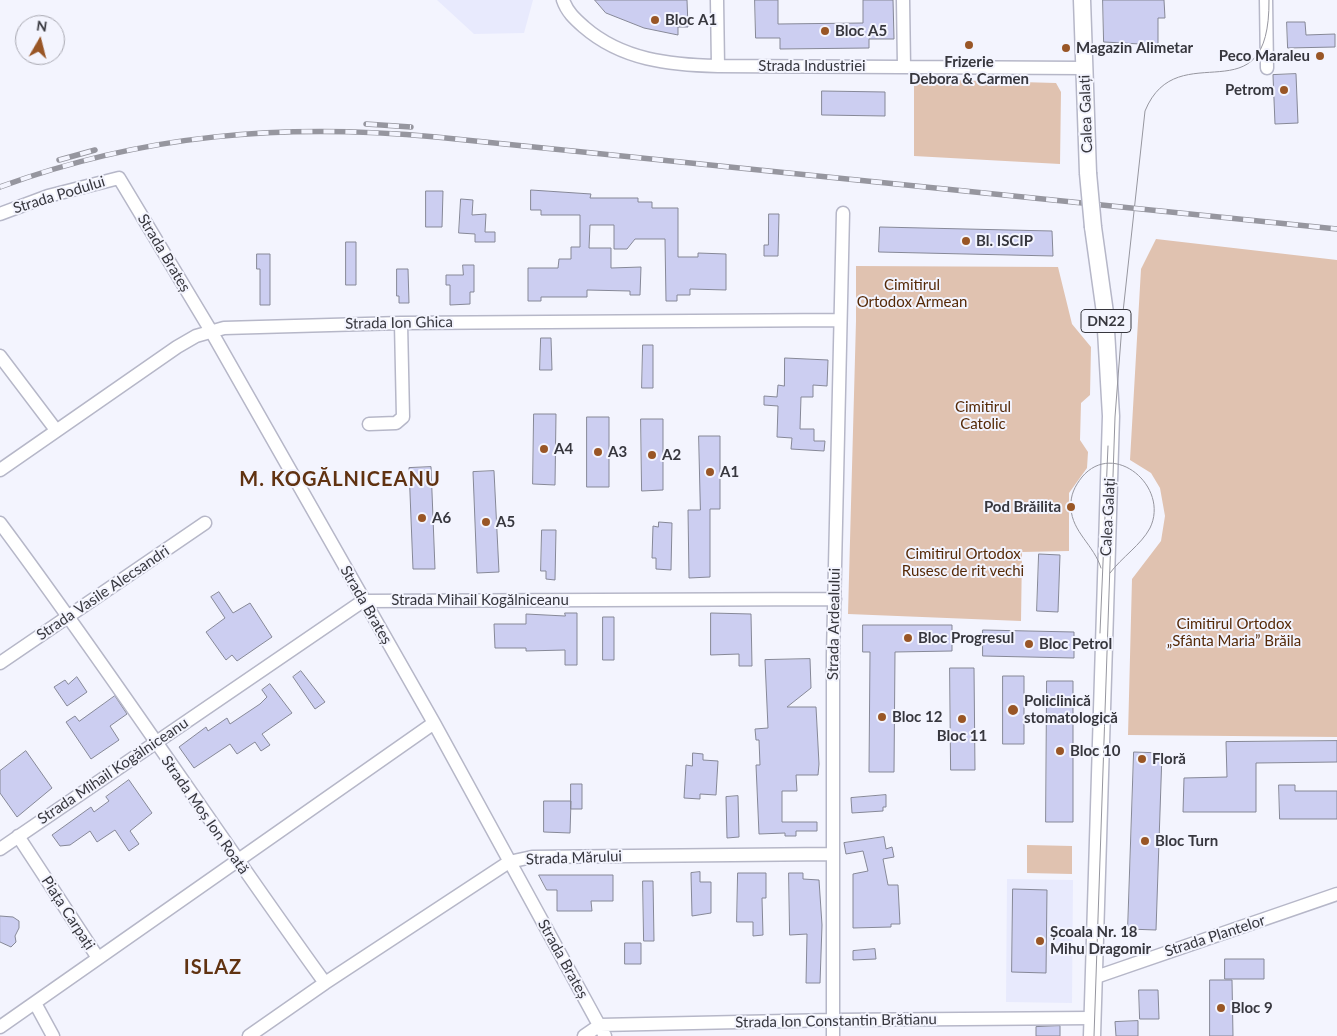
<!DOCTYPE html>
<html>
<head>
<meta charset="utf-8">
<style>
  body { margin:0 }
  #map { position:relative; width:1337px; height:1036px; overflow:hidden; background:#f3f4fe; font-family:Lato,sans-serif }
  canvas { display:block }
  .north { position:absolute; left:15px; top:15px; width:50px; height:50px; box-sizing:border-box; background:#f3f4fe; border:1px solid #a8a8b1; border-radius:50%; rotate:8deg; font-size:14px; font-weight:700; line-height:20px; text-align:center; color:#37373e }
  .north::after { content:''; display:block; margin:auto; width:18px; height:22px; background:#995626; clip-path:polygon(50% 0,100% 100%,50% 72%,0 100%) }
</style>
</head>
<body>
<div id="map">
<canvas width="1337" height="1036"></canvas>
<div class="north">N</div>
</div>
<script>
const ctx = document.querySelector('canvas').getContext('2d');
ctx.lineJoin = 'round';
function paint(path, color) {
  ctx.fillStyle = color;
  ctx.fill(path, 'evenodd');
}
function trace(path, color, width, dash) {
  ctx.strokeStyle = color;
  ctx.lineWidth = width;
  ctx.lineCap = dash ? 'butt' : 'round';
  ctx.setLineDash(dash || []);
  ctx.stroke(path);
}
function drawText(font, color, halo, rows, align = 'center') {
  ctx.font = font + ' Lato,sans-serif';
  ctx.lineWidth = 4;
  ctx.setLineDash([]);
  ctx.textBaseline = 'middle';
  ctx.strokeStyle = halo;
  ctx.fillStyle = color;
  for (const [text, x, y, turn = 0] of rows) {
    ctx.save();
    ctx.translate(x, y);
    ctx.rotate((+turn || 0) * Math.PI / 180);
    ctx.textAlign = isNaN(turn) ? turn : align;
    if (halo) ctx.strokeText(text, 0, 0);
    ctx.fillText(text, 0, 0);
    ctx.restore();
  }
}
paint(new Path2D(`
  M 437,0 L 533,0 L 524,33 L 474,34 Z
  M 1007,879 L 1073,880 L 1072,1003 L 1006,1002 Z`), '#e8eafd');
paint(new Path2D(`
  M 914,79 L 1056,83 L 1061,92 L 1060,164 L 914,156 Z
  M 1156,239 L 1337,260 L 1337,737 L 1128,735 L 1132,579 L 1161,541 L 1165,516 L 1160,488 L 1151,473 L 1130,460 L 1141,269 Z
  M 856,266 L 1058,267 L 1072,324 L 1091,347 L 1090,395 L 1081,403 L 1080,440 L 1088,452 L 1087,468 L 1069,493 L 1069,551 L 1022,552 L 1021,621 L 848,614 L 856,321 Z
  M 1027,845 L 1072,846 L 1072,874 L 1027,873 Z`), '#e0c2b0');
const building = new Path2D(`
  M 595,0 L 687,0 L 688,27 L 678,27 L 678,35 L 644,28 L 606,13 Z
  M 755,0 L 778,0 L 778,24 L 863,23 L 863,0 L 893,0 L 894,39 L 869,39 L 869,48 L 780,49 L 780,38 L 756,38 Z
  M 1103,0 L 1164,0 L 1165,18 L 1158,18 L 1158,45 L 1104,42 Z
  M 1287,22 L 1305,22 L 1306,35 L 1335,34 L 1335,47 L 1288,48 Z
  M 1296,74 L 1298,123 L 1275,124 L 1273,75 Z
  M 822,91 L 885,92 L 885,116 L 822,115 Z
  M 531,190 L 591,194 L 590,198 L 638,198 L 638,202 L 652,202 L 652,208 L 678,208 L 678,257 L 698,257 L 698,253 L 726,254 L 726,290 L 690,289 L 690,295 L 677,295 L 677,301 L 666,301 L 665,239 L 635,239 L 627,249 L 614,249 L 614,225 L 590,225 L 589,248 L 611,248 L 611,268 L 641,267 L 640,295 L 630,295 L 630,291 L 587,290 L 587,297 L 541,297 L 541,301 L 528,301 L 528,268 L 558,268 L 559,259 L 571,259 L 571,247 L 580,247 L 580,215 L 541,215 L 541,210 L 531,210 Z
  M 426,191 L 443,191 L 442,227 L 426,227 Z
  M 461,199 L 473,200 L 472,215 L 486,214 L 485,232 L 495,232 L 495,242 L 475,242 L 475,234 L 459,233 Z
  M 769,214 L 779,214 L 778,256 L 764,256 L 764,245 L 768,245 Z
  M 880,227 L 1052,231 L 1053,256 L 879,252 Z
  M 346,242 L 356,242 L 356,285 L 346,285 Z
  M 257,254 L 270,254 L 270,305 L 260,305 L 260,269 L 257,269 Z
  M 463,265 L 474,265 L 474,292 L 470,292 L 470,304 L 450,305 L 450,285 L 446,285 L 446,275 L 463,275 Z
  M 397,269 L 408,269 L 409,303 L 399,303 L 399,296 L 397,296 Z
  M 541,338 L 551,338 L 552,370 L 540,370 Z
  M 643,345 L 653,345 L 653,388 L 642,388 Z
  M 785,358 L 828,360 L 827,386 L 813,385 L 813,397 L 801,397 L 800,429 L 814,429 L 814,441 L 825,441 L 824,451 L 791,449 L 792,438 L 777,437 L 778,406 L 764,405 L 764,396 L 777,397 L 778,385 L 784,386 Z
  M 534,414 L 556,414 L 555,485 L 533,484 Z
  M 587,417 L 609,417 L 609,487 L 587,487 Z
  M 641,419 L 663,419 L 663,490 L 642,491 Z
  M 699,436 L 720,436 L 720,509 L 710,509 L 710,577 L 689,578 L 688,510 L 700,510 Z
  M 431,467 L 435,569 L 413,569 L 409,468 Z
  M 494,471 L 499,572 L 477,573 L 473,472 Z
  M 659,522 L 672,523 L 671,570 L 656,569 L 656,558 L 652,558 L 653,526 L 658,527 Z
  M 542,530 L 556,530 L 555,580 L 546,579 L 546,571 L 541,571 Z
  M 1039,554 L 1060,555 L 1058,612 L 1037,611 Z
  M 219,592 L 233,613 L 250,603 L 272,637 L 237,661 L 232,655 L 226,660 L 206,632 L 225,618 L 211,597 Z
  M 565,613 L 577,613 L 577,665 L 565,665 L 565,650 L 526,651 L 526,648 L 495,648 L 494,624 L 526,624 L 526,614 L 565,616 Z
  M 711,613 L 751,614 L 752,666 L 739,666 L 739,654 L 711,655 Z
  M 603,617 L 614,617 L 614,660 L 603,660 Z
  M 863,625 L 952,625 L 952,651 L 895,652 L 894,772 L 869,772 L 870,652 L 863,652 Z
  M 983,630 L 1074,632 L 1074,658 L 983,656 Z
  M 810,659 L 811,688 L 787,707 L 816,707 L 819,764 L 818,775 L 796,775 L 797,791 L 782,791 L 782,822 L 817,822 L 817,831 L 796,831 L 796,836 L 785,836 L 785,833 L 759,834 L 756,765 L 760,765 L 759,740 L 756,740 L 755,729 L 768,728 L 765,660 Z
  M 950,668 L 974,668 L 975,770 L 951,770 Z
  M 301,671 L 325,702 L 315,709 L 293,677 Z
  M 1003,676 L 1024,676 L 1024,744 L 1003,744 Z
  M 77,677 L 87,692 L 67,706 L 54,687 L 65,680 L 68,684 Z
  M 1047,681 L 1073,681 L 1073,822 L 1046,822 Z
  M 270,684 L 292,713 L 262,734 L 270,745 L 261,751 L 255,742 L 237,754 L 230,744 L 194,768 L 179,747 L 206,727 L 208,731 L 227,718 L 230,724 L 260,704 L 267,697 L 262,690 Z
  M 115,696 L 127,714 L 110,726 L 119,740 L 91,759 L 66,722 L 75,716 L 79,721 Z
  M 1337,741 L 1337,762 L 1256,763 L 1256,812 L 1183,812 L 1184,778 L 1227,777 L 1226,742 Z
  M 26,751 L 52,788 L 17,817 L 0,793 L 0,771 Z
  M 1134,752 L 1162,753 L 1156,930 L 1128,929 Z
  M 693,753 L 703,754 L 703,760 L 718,761 L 716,795 L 700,794 L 700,799 L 684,798 L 686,765 L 692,766 Z
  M 129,780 L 152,813 L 130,831 L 139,844 L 129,851 L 115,830 L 97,842 L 90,831 L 70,845 L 60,846 L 52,835 L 91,807 L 94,812 L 109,801 L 106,797 Z
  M 571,784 L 582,784 L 582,809 L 571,809 Z
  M 1279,785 L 1295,785 L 1295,791 L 1337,791 L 1337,819 L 1280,819 Z
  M 886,795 L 886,807 L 883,807 L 883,811 L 852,813 L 851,798 Z
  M 738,796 L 739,837 L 727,838 L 726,797 Z
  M 544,801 L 571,801 L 570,833 L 544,832 Z
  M 884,837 L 886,849 L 892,847 L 894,857 L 883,859 L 888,885 L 898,885 L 900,924 L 891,924 L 891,927 L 853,928 L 853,874 L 868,871 L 863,851 L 846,854 L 844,843 Z
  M 700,872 L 700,882 L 711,882 L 711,913 L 692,916 L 691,873 Z
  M 738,873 L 766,873 L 766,898 L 762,898 L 763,935 L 753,936 L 753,922 L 737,922 Z
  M 789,873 L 803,873 L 803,879 L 819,880 L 822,925 L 820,983 L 806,983 L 807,934 L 790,935 Z
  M 539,875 L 613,875 L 613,901 L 591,901 L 592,911 L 557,911 L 557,890 L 547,890 Z
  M 643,881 L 653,881 L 654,941 L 644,941 Z
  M 1013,889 L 1047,890 L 1046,973 L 1012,972 Z
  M 0,916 L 13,917 L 19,921 L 19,928 L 15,936 L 16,942 L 11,947 L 0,942 Z
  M 625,943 L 641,943 L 641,964 L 625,964 Z
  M 875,949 L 876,959 L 853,960 L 853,951 Z
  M 1225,959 L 1264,959 L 1264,979 L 1225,979 Z
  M 1210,980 L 1232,980 L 1233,1036 L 1210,1036 Z
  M 1139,990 L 1158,990 L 1159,1019 L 1140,1019 Z
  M 1138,1021 L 1138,1036 L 1116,1036 L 1115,1022 Z
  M 1060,1026 L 1060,1036 L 1036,1036 L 1036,1027 Z`);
paint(building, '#cccef1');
trace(building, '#868897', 1);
const minor = new Path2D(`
  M 563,0 C 567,12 575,19 584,27 C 622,60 670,65 718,66 L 1084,68
  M 717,0 L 718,66
  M 903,0 L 904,66
  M 1266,0 L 1267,68
  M 0,214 L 48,196 L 119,178 L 211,331 L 434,723 L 605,1036
  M 0,356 L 56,430
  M 369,424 L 396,423 L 403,417 L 401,323
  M 0,470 L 177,347 L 196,336 L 224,328 L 401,323 L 840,320
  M 0,523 C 112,673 215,831 325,983
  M 0,663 L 205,523
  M 18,836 L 98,958
  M 0,849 L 363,601 L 835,599
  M 1093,978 L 1337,894
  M 35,1003 L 53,1036
  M 0,1027 L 434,723
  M 249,1036 L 325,983 L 509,862 L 532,857 L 832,854
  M 584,1036 L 600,1025 L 833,1020 L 1092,1018
  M 833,1036 L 833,655 L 843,213`);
const major = new Path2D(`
  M 1082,0 L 1088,173
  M 1092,1036 L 1111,416 L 1105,313 L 1093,227`);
trace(minor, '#b6b7c8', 15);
trace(major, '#b6b7c8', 19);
trace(minor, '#fff', 12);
trace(major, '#fff', 16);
trace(new Path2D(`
  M 1101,568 C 1094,545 1072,532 1071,508 C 1070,495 1075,486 1082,477 C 1114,439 1170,487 1150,528 C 1141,545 1122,557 1110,573
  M 1100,633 L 1108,446
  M 1094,1036 L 1115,417 L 1123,312 L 1145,111 C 1178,31 1270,123 1269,0`), '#96969f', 1);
const rail = new Path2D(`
  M 366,124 L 411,127
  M 59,160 L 95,150
  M 0,187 C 144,134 284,123 436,137 L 1337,229`);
trace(rail, '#96969f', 5.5);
trace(rail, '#f3f4fe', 4, [11]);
const majorBridge = new Path2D(`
  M 1088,173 L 1093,227`);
trace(majorBridge, '#b6b7c8', 19, []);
trace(majorBridge, '#fff', 16);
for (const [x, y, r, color] of [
  [655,20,5,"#995626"],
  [825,31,5,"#995626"],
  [969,45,5,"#995626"],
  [1066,48,5,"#995626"],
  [1320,56,5,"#995626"],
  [1284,90,5,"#995626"],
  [966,241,5,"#995626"],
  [544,449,5,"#995626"],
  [598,452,5,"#995626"],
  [652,455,5,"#995626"],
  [710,472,5,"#995626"],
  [1071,507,5,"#995626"],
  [422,518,5,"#995626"],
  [486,522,5,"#995626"],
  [908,638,5,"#995626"],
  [1029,644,5,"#995626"],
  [1013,710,6,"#995626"],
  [882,717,5,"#995626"],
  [962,719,5,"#995626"],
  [1060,751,5,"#995626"],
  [1142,759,5,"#995626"],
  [1145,841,5,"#995626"],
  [1040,941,5,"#995626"],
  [1221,1008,5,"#995626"]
]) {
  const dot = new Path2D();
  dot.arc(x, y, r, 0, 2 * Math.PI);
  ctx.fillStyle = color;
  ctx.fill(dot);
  trace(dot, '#f3f4fe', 2);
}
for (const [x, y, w] of [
  [1106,321,50]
]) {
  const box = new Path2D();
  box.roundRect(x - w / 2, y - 11.5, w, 23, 4);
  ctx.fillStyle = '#f3f4fe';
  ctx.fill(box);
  trace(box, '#37373e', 1);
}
drawText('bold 14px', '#37373e', null, [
  ["DN22",1106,321]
]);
drawText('bold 15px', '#37373e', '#f3f4fe', [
  ["Bloc A1",665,20],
  ["Bloc A5",835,31],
  ["Magazin Alimetar",1076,48],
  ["Peco Maraleu",1310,56,"right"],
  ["Frizerie",969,62,"center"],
  ["Debora & Carmen",969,79,"center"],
  ["Petrom",1274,90,"right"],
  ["Bl. ISCIP",976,241],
  ["A4",554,449],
  ["A3",608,452],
  ["A2",662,455],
  ["A1",720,472],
  ["Pod Brăilita",1061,507,"right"],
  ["A6",432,518],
  ["A5",496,522],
  ["Bloc Progresul",918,638],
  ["Bloc Petrol",1039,644],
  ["Policlinică",1024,701],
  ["stomatologică",1024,718],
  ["Bloc 12",892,717],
  ["Bloc 11",962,736,"center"],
  ["Bloc 10",1070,751],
  ["Floră",1152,759],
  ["Bloc Turn",1155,841],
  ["Școala Nr. 18",1050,932],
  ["Mihu Dragomir",1050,949],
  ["Bloc 9",1231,1008]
], 'left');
drawText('15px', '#37373e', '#f3f4fe', [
  ["Strada Industriei",812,66],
  ["Calea Galați",1086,114,-92],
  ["Strada Podului",59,195,-17],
  ["Strada Brateș",164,253,59],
  ["Strada Ion Ghica",399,323,-1],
  ["Calea Galați",1108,517,-87],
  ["Strada Vasile Alecsandri",103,593,-34],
  ["Strada Mihail Kogălniceanu",480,600],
  ["Strada Brateș",366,605,60],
  ["Strada Ardealului",834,624,-89],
  ["Strada Mihail Kogălniceanu",113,771,-34],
  ["Strada Moș Ion Roată",205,815,55],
  ["Strada Mărului",574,858,-2],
  ["Piața Carpați",68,913,57],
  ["Strada Plantelor",1215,936,-18],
  ["Strada Brateș",563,959,61],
  ["Strada Ion Constantin Brătianu",836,1021,-1]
]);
drawText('15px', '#552907', '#f3f4fe', [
  ["Cimitirul",912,285],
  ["Ortodox Armean",912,302],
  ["Cimitirul",983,407],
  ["Catolic",983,424],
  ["Cimitirul Ortodox",963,554],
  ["Rusesc de rit vechi",963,571],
  ["Cimitirul Ortodox",1234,624],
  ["„Sfânta Maria” Brăila",1234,641]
]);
ctx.letterSpacing = '1px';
drawText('bold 20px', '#603211', '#f3f4fe', [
  ["M. KOGĂLNICEANU",340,480],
  ["ISLAZ",213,968]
]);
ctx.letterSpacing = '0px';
</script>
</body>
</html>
